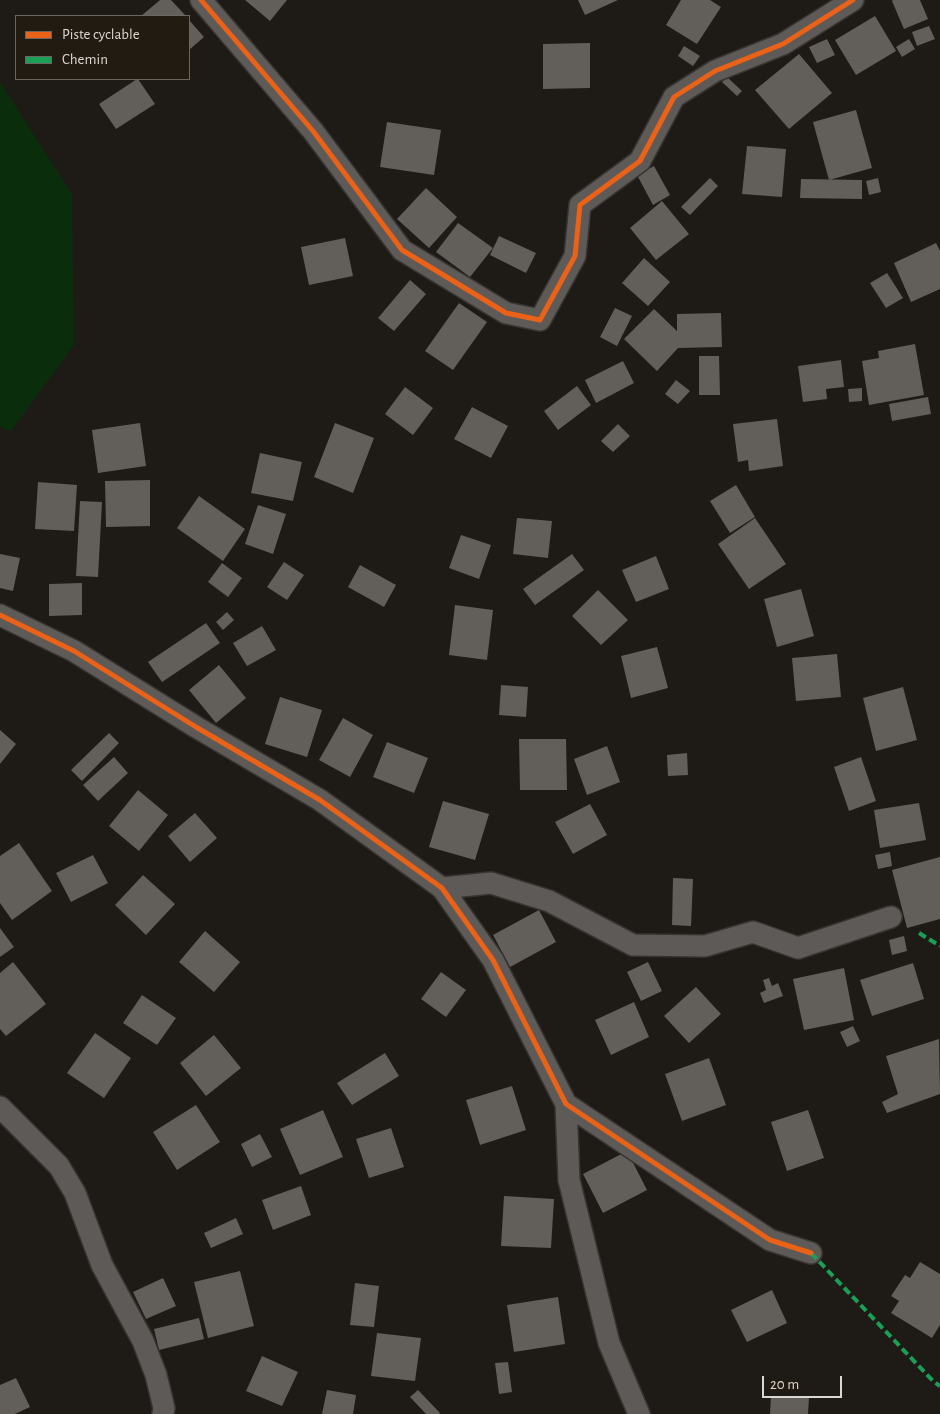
<!DOCTYPE html>
<html>
<head>
<meta charset="utf-8">
<style>
  body { margin:0 }
  #map { position:relative; width:940px; height:1414px; overflow:hidden; background:#1e1a16; font-family:"Alegreya Sans",sans-serif }
  canvas { display:block }
  .legend { position:absolute; left:15px; top:15px; width:175px; height:65px; box-sizing:border-box; background:#221b12; border:1px solid #6d665e; margin:0; padding:6px 9px; list-style:none; font-size:15px; color:#ddd7d1 }
  .legend li { display:flex; align-items:center; gap:10px; height:25px }
  .legend b { width:25px; border:1px solid #6d665e }
  .scale { position:absolute; left:762px; top:1376px; width:80px; height:22px; box-sizing:border-box; border:2px solid #ddd7d1; border-top:0; padding-left:6px; font-size:15px; line-height:18px; white-space:nowrap; color:#ddd7d1; -webkit-text-stroke:4px #221b12; paint-order:stroke }
</style>
</head>
<body>
<div id="map">
<canvas width="940" height="1414"></canvas>
<ul class="legend">
<li><b style="height:6px;background:#ea6118"></b>Piste cyclable</li>
<li><b style="height:6px;background:#1a9f57"></b>Chemin</li>
</ul>
<div class="scale">20 m</div>
</div>
<script>
const ctx = document.querySelector('canvas').getContext('2d');
ctx.lineJoin = 'round';
function paint(path, color) {
  ctx.fillStyle = color;
  ctx.fill(path, 'evenodd');
}
function trace(path, color, width, dash) {
  ctx.strokeStyle = color;
  ctx.lineWidth = width;
  ctx.lineCap = dash ? 'butt' : 'round';
  ctx.setLineDash(dash || []);
  ctx.stroke(path);
}
paint(new Path2D(`
  M 0,82 L 72,194 L 74,345 L 11,431 L 0,427 Z`), '#0a2e0c');
paint(new Path2D(`
  M 160,0 L 171,0 L 186,16 L 141,16 Z
  M 245,0 L 287,0 L 270,21 Z
  M 578,0 L 618,0 L 585,15 Z
  M 681,0 L 710,0 L 721,7 L 697,44 L 666,25 Z
  M 893,0 L 920,0 L 928,19 L 904,29 L 892,1 Z
  M 875,16 L 896,51 L 856,75 L 835,40 Z
  M 189,20 L 204,37 L 189,50 Z
  M 929,26 L 935,39 L 917,46 L 912,32 Z
  M 827,39 L 835,55 L 817,63 L 809,47 Z
  M 909,39 L 915,49 L 902,57 L 896,47 Z
  M 590,43 L 590,88 L 543,89 L 543,44 Z
  M 684,46 L 700,56 L 693,66 L 678,56 Z
  M 799,54 L 832,93 L 789,129 L 755,90 Z
  M 727,77 L 742,91 L 737,96 L 722,82 Z
  M 137,79 L 138,79 L 155,104 L 116,129 L 99,104 Z
  M 856,110 L 872,168 L 829,180 L 813,122 Z
  M 387,122 L 441,130 L 434,175 L 380,167 Z
  M 747,146 L 786,149 L 782,197 L 742,194 Z
  M 654,166 L 670,195 L 653,205 L 637,175 Z
  M 710,178 L 718,186 L 690,215 L 681,207 Z
  M 878,178 L 881,192 L 869,195 L 866,181 Z
  M 801,179 L 862,180 L 862,199 L 800,198 Z
  M 426,188 L 457,217 L 429,248 L 397,219 Z
  M 662,201 L 689,234 L 656,260 L 630,228 Z
  M 458,223 L 493,248 L 470,277 L 436,252 Z
  M 499,236 L 536,253 L 526,273 L 490,255 Z
  M 345,238 L 353,276 L 309,285 L 301,247 Z
  M 936,243 L 940,251 L 940,289 L 911,302 L 894,263 Z
  M 644,258 L 670,282 L 648,306 L 622,283 Z
  M 887,273 L 903,298 L 886,308 L 870,283 Z
  M 410,280 L 426,294 L 394,331 L 378,318 Z
  M 459,303 L 487,322 L 453,370 L 425,351 Z
  M 615,308 L 632,316 L 617,346 L 600,337 Z
  M 654,309 L 677,331 L 677,314 L 721,313 L 722,347 L 678,348 L 657,371 L 624,339 Z
  M 915,344 L 924,395 L 869,405 L 862,361 L 879,358 L 878,351 Z
  M 699,356 L 719,356 L 720,395 L 699,395 Z
  M 841,360 L 844,387 L 826,389 L 827,399 L 803,402 L 798,366 Z
  M 623,361 L 634,383 L 596,403 L 585,380 Z
  M 676,380 L 690,391 L 678,404 L 665,394 Z
  M 577,386 L 591,405 L 558,430 L 544,411 Z
  M 405,387 L 433,408 L 413,435 L 385,414 Z
  M 862,388 L 862,401 L 849,402 L 848,389 Z
  M 928,397 L 931,414 L 892,421 L 889,404 Z
  M 472,407 L 508,426 L 491,458 L 454,439 Z
  M 777,419 L 783,466 L 749,471 L 748,460 L 738,462 L 733,424 Z
  M 140,423 L 146,466 L 98,473 L 92,430 Z
  M 335,423 L 374,438 L 353,493 L 314,477 Z
  M 618,424 L 630,436 L 613,452 L 601,441 Z
  M 260,453 L 302,462 L 293,501 L 251,493 Z
  M 150,480 L 150,526 L 106,527 L 105,481 Z
  M 38,482 L 77,485 L 74,531 L 35,529 Z
  M 736,485 L 755,517 L 730,533 L 710,501 Z
  M 199,496 L 245,529 L 223,561 L 177,528 Z
  M 80,501 L 102,502 L 98,577 L 76,576 Z
  M 258,505 L 286,514 L 273,554 L 245,544 Z
  M 517,518 L 552,521 L 548,558 L 513,554 Z
  M 755,518 L 786,564 L 749,589 L 718,544 Z
  M 461,535 L 491,545 L 479,579 L 449,568 Z
  M 0,554 L 20,558 L 13,591 L 0,588 Z
  M 572,554 L 584,570 L 535,605 L 523,589 Z
  M 656,556 L 669,589 L 636,602 L 622,570 Z
  M 284,562 L 304,575 L 287,600 L 267,587 Z
  M 222,563 L 242,578 L 228,597 L 208,582 Z
  M 360,565 L 396,585 L 384,607 L 348,587 Z
  M 82,583 L 82,615 L 49,616 L 49,584 Z
  M 801,589 L 814,636 L 777,647 L 764,599 Z
  M 598,590 L 628,620 L 601,645 L 572,616 Z
  M 455,605 L 493,610 L 487,660 L 449,655 Z
  M 227,612 L 234,620 L 223,630 L 216,622 Z
  M 206,623 L 220,643 L 162,682 L 148,662 Z
  M 262,626 L 276,650 L 247,666 L 233,643 Z
  M 657,647 L 668,688 L 631,698 L 621,656 Z
  M 837,654 L 841,697 L 796,701 L 792,658 Z
  M 219,665 L 246,698 L 216,723 L 189,690 Z
  M 501,685 L 528,687 L 526,717 L 499,715 Z
  M 903,687 L 917,740 L 876,751 L 863,698 Z
  M 280,697 L 322,710 L 307,757 L 265,744 Z
  M 343,718 L 373,735 L 350,777 L 319,760 Z
  M 0,730 L 16,744 L 0,764 Z
  M 109,733 L 119,743 L 82,781 L 71,770 Z
  M 519,739 L 566,739 L 567,790 L 520,790 Z
  M 387,742 L 428,758 L 414,793 L 373,777 Z
  M 607,746 L 620,782 L 587,795 L 574,759 Z
  M 687,753 L 688,775 L 668,776 L 667,755 Z
  M 114,757 L 128,773 L 98,801 L 83,785 Z
  M 861,757 L 876,801 L 849,811 L 834,767 Z
  M 138,790 L 168,815 L 139,851 L 109,826 Z
  M 443,801 L 489,814 L 475,860 L 429,847 Z
  M 919,803 L 926,840 L 880,848 L 874,810 Z
  M 590,804 L 607,835 L 573,854 L 555,822 Z
  M 195,813 L 217,838 L 190,862 L 168,836 Z
  M 19,843 L 52,891 L 12,920 L 0,903 L 0,856 Z
  M 890,852 L 892,866 L 878,869 L 875,855 Z
  M 93,855 L 108,883 L 71,902 L 56,873 Z
  M 940,857 L 940,919 L 907,928 L 892,870 Z
  M 143,875 L 175,904 L 146,935 L 115,905 Z
  M 673,878 L 693,879 L 691,926 L 672,925 Z
  M 539,910 L 556,942 L 510,967 L 493,935 Z
  M 0,928 L 14,947 L 0,957 Z
  M 205,931 L 240,962 L 214,992 L 179,962 Z
  M 904,936 L 907,951 L 892,955 L 889,940 Z
  M 13,962 L 46,1004 L 6,1036 L 0,1029 L 0,973 Z
  M 648,962 L 662,991 L 641,1001 L 627,972 Z
  M 913,963 L 924,999 L 872,1016 L 860,980 Z
  M 844,968 L 854,1020 L 804,1030 L 793,979 Z
  M 441,972 L 466,990 L 446,1017 L 421,999 Z
  M 769,978 L 772,986 L 778,983 L 783,996 L 764,1003 L 760,993 L 766,990 L 763,980 Z
  M 696,987 L 721,1014 L 689,1043 L 664,1016 Z
  M 142,995 L 176,1018 L 157,1045 L 123,1023 Z
  M 634,1002 L 649,1037 L 611,1055 L 595,1020 Z
  M 853,1026 L 860,1041 L 847,1047 L 840,1032 Z
  M 95,1033 L 131,1058 L 104,1098 L 67,1073 Z
  M 214,1035 L 241,1068 L 206,1096 L 180,1063 Z
  M 939,1039 L 940,1094 L 887,1113 L 882,1102 L 898,1094 L 886,1056 Z
  M 385,1053 L 399,1076 L 352,1105 L 337,1083 Z
  M 709,1058 L 726,1105 L 682,1121 L 665,1074 Z
  M 512,1086 L 526,1130 L 480,1145 L 466,1100 Z
  M 196,1105 L 220,1142 L 177,1170 L 153,1132 Z
  M 323,1110 L 343,1157 L 300,1175 L 280,1129 Z
  M 808,1110 L 824,1158 L 787,1171 L 771,1122 Z
  M 391,1128 L 404,1167 L 369,1178 L 356,1139 Z
  M 260,1134 L 272,1157 L 252,1167 L 241,1144 Z
  M 627,1151 L 647,1190 L 603,1213 L 583,1174 Z
  M 301,1186 L 311,1215 L 273,1230 L 262,1200 Z
  M 504,1196 L 554,1199 L 551,1248 L 501,1246 Z
  M 236,1218 L 243,1234 L 211,1248 L 204,1233 Z
  M 920,1262 L 940,1274 L 940,1325 L 932,1338 L 891,1313 L 899,1301 L 891,1296 L 905,1275 L 910,1278 Z
  M 240,1271 L 254,1326 L 208,1338 L 194,1282 Z
  M 163,1278 L 176,1306 L 146,1319 L 133,1292 Z
  M 355,1283 L 379,1286 L 374,1327 L 350,1325 Z
  M 772,1290 L 787,1323 L 747,1342 L 731,1310 Z
  M 558,1297 L 565,1344 L 514,1352 L 507,1305 Z
  M 199,1318 L 204,1339 L 159,1350 L 154,1329 Z
  M 377,1333 L 421,1338 L 415,1381 L 371,1376 Z
  M 262,1356 L 298,1372 L 282,1406 L 246,1391 Z
  M 508,1362 L 512,1392 L 499,1394 L 495,1363 Z
  M 16,1378 L 30,1407 L 15,1414 L 0,1414 L 0,1385 Z
  M 327,1390 L 356,1395 L 353,1414 L 322,1414 Z
  M 418,1390 L 440,1413 L 439,1414 L 426,1414 L 410,1397 Z
  M 771,1396 L 809,1397 L 808,1414 L 770,1414 Z`), '#625e5a');
const minor = new Path2D(`
  M 201,0 L 313,131 L 402,250 L 506,313 L 540,320 L 575,256 L 580,205 L 640,161 L 674,97 L 715,71 L 783,44 L 853,0
  M 0,615 L 74,651 L 196,727 L 320,800 L 442,888 L 493,960 L 566,1104 L 770,1240 L 811,1253
  M 442,888 L 491,883 L 549,901 L 633,945 L 705,946 L 753,932 L 798,948 L 891,917
  M 566,1104 L 569,1180 L 609,1343 L 639,1414
  M 0,1107 L 59,1166 L 75,1193 L 102,1265 L 143,1341 L 156,1375 L 164,1408 L 163,1414`);
trace(minor, '#373330', 24);
trace(minor, '#5e5a57', 21);
trace(new Path2D(`
  M 919,933 L 940,946
  M 811,1253 L 933,1381 L 940,1386`), '#1a9f57', 4, [8, 4]);
trace(new Path2D(`
  M 201,0 L 313,131 L 402,250 L 506,313 L 540,320 L 575,256 L 580,205 L 640,161 L 674,97 L 715,71 L 783,44 L 853,0
  M 0,615 L 74,651 L 196,727 L 320,800 L 442,888 L 493,960 L 566,1104 L 770,1240 L 811,1253`), '#ea6118', 5);
</script>
</body>
</html>
